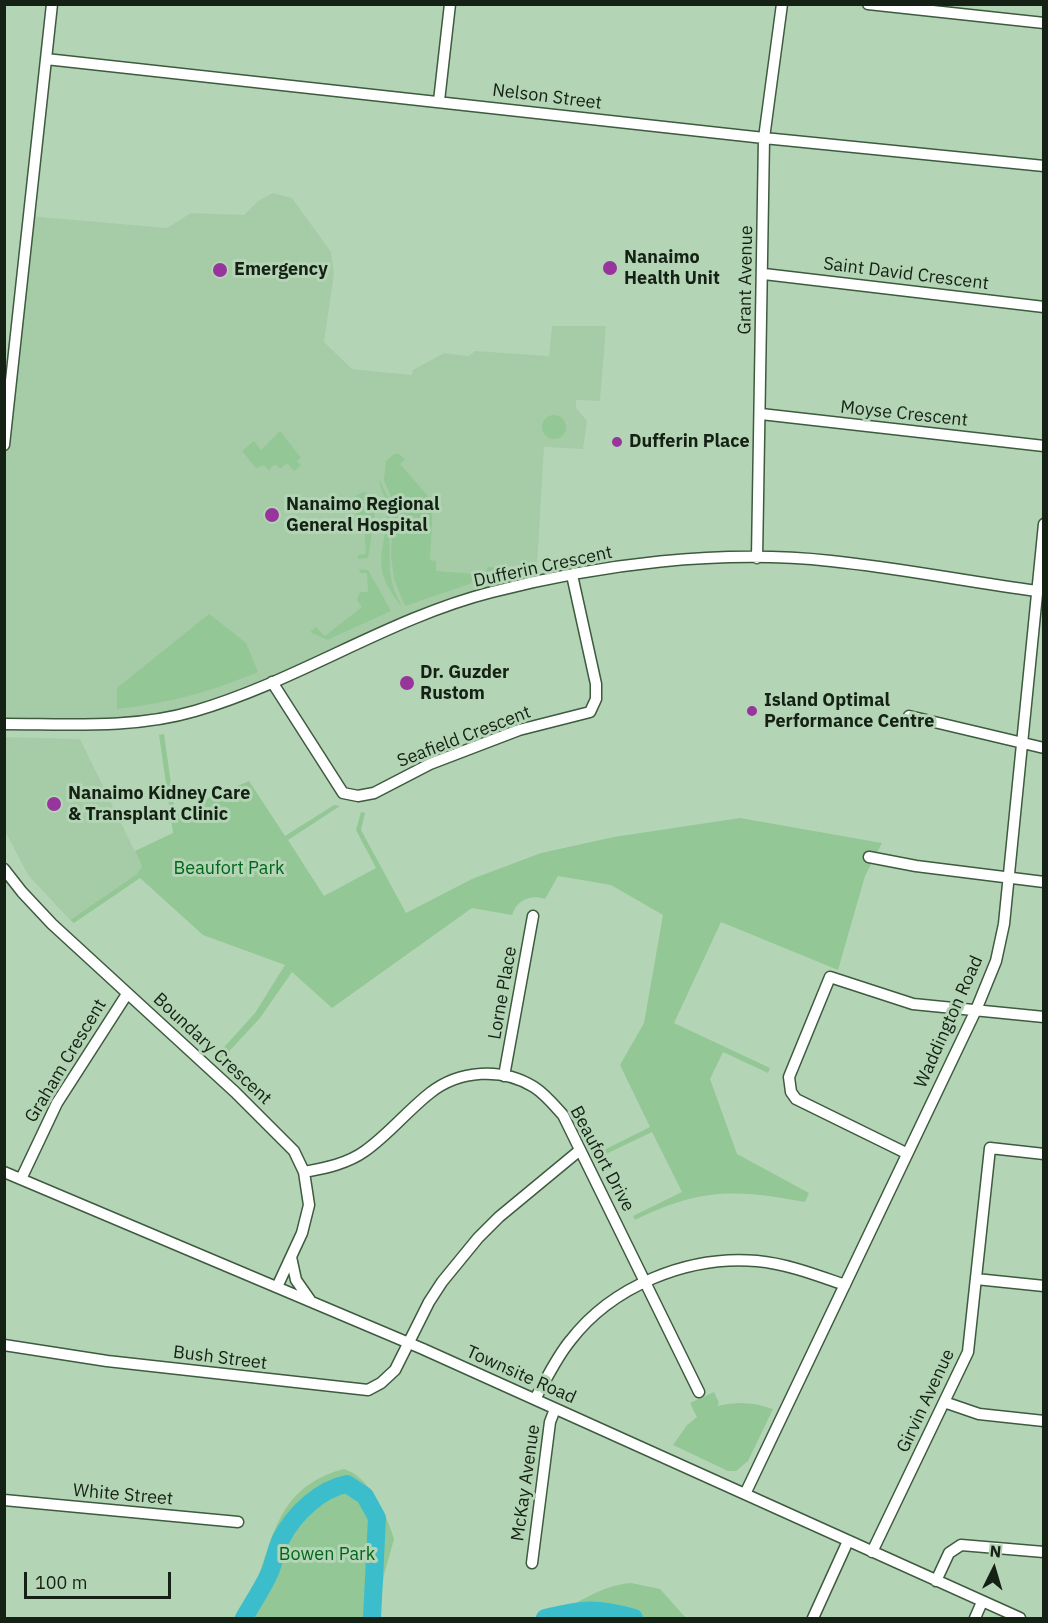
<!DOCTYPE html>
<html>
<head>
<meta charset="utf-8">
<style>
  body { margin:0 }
  #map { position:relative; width:1048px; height:1623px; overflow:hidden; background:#b4d5b5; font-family:"IBM Plex Sans",sans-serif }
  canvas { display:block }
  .frame { position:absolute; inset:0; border:6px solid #152115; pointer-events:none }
  .north { position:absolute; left:964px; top:1539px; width:60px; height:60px; -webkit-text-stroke:4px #b4d5b5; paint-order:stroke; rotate:5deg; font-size:16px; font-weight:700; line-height:24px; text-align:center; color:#152115 }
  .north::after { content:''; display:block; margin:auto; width:21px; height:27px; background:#152115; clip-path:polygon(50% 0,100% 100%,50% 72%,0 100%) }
  .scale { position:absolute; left:24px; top:1572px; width:147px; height:27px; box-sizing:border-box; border:3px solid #152115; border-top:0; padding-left:8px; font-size:18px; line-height:21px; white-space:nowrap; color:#152115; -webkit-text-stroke:4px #b4d5b5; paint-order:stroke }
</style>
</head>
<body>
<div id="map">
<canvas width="1048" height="1623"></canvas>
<div class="frame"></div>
<div class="north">N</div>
<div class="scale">100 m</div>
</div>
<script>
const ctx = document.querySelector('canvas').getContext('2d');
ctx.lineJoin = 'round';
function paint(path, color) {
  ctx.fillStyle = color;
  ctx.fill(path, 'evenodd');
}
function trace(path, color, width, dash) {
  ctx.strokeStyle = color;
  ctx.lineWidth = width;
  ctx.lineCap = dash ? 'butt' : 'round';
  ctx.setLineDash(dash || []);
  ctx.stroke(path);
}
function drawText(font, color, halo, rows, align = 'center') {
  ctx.font = font + ' "IBM Plex Sans",sans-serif';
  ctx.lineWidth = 6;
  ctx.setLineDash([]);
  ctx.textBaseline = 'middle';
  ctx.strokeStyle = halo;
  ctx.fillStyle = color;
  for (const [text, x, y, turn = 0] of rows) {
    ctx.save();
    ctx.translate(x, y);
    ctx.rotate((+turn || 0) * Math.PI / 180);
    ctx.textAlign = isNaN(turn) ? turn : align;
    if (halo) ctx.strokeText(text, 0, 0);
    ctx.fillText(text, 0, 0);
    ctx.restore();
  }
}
paint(new Path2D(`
  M 273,193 L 292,198 L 331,252 L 334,274 L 324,342 L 352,369 L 412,375 L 413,370 L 444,353 L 469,356 L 475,351 L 549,356 L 552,326 L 606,326 L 600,401 L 576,400 L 576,408 L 587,421 L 583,449 L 544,447 L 536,582 L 491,592 L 272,682 L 171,716 L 5,724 L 4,445 L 29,216 L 167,228 L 191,213 L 244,215 L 258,201 Z
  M 4,737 L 80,739 L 142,866 L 137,874 L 70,920 L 28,875 L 5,831 Z`), '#a6cca7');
paint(new Path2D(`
  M542 427a12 12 0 1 1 24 0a12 12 0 1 1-24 0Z
  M 280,431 L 301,458 L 297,461 L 301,465 L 294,471 L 287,463 L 280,469 L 277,465 L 272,466 L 269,471 L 264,465 L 256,468 L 242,451 L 254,441 L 261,450 Z
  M 394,454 L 399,454 L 405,459 L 400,464 L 433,502 L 430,560 L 436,561 L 436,571 L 486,575 L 487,567 L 513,569 L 405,606 L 394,579 L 391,555 L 393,502 L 384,480 L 386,461 Z
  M 379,479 L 389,500 L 390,572 L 394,590 L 402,607 C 369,565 385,557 387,511 C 388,499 380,491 379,479 Z
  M 364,492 L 372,496 L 375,513 L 368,558 L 358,559 L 358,555 L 366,554 L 364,523 L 354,522 L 359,501 L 355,496 Z
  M 359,569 L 368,570 L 391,611 L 327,640 L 310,632 L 316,627 L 325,636 L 362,607 L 357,600 L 360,592 L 368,592 L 367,573 L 360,573 Z
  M 209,614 L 246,643 L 258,672 C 210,692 169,703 117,709 L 117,688 Z
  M 164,734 L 175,812 L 249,781 L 285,836 L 334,805 L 340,806 L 288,840 L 324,896 L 376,868 L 356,830 L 361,812 L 365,813 L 361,830 L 406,913 L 472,879 L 541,853 L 614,837 L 740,818 L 882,843 L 865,876 L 838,970 L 721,922 L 674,1023 L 770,1068 L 768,1073 L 723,1052 L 710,1079 L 737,1154 L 809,1193 L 805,1202 C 735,1189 700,1188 635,1220 L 633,1216 L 682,1192 L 652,1132 L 604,1155 L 602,1151 L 650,1127 L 620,1065 L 644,1023 L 663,915 L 611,885 L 558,876 L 545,899 C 530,894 517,900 512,915 L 472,908 L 332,1008 L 292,972 L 260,1018 L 222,1059 L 217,1055 L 255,1013 L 285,965 L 203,935 L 140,878 L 74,923 L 70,920 L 137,874 L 142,866 L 135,851 L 173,833 L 159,735 Z
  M 714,1392 L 719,1403 L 717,1406 C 737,1401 754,1402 773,1409 L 748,1461 L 736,1471 L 728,1471 L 673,1445 L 687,1425 L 697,1417 L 690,1403 Z
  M 344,1469 C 369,1476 387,1515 394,1539 L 384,1575 L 378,1618 L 240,1618 C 245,1608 252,1597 256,1585 C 273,1533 281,1485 344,1469 Z
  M 631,1583 L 660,1589 L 686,1618 L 546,1618 C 574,1607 599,1585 631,1583 Z`), '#93c796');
trace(new Path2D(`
  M 244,1618 C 252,1604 262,1589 269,1574 C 274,1563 276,1550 281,1539 C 294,1514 320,1489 347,1484 L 365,1496 L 377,1518 L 372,1618
  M 545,1618 C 583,1609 596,1607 634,1618`), '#3cbdcc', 18);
const minor = new Path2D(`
  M 868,4 L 1044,23
  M 46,59 L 764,138 L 1044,166
  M 439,101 L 450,4
  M 764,274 L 1044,307
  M 761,414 L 1044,446
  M 4,445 L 52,4
  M 757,558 L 764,138 L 782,4
  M 272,682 L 343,793 L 358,796 L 374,793 L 430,764 L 519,730 L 590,712 L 596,699 L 596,684 L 572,575
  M 909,716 L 1044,748
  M 4,724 C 68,724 134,729 195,711 C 298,681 389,618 492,592 C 600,564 720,549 831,561 C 900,568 969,582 1037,591
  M 869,857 L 916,866 L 1044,882
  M 4,869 L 22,892 L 52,924 L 235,1092 L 294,1151 L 304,1172 L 309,1205 L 302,1233 L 277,1287
  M 504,1076 L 533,916
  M 906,1153 L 796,1099 L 791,1092 L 789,1077 L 830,977 L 913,1004 L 1044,1017
  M 4,1172 L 423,1349 L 1020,1618
  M 304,1172 C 325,1168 347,1164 365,1151 C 388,1135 407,1111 430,1093 C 459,1070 502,1067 534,1087 C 545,1094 554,1105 563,1115 L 699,1392
  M 21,1179 L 57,1103 L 127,994
  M 291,1257 L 296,1280 L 310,1300
  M 976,1279 L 1044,1286
  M 4,1345 L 107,1361 L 368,1390 L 381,1383 L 395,1370 L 429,1302 L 442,1282 L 478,1238 L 499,1217 L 580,1150
  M 535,1399 C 546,1380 556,1358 570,1341 C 612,1286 688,1255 757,1261 C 788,1264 816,1275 845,1285
  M 944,1402 L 979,1414 L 1044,1421
  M 745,1494 L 976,1010 L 996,961 L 1004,924 L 1044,524
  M 4,1500 L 238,1522
  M 872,1552 L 968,1352 L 990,1148 L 1044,1154
  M 532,1563 L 550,1422 L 555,1409
  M 936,1581 L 949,1553 L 961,1545 L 1044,1552
  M 813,1618 L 848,1541
  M 975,1618 L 982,1602`);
trace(minor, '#3e5a3f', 13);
trace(minor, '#fff', 10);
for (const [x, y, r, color] of [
  [610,268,8,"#97359c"],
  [220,270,8,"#97359c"],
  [617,442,6,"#97359c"],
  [272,515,8,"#97359c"],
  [407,683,8,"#97359c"],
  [752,711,6,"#97359c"],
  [54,804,8,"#97359c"]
]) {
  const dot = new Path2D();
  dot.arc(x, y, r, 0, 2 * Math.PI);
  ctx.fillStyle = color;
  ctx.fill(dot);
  trace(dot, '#b4d5b5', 2);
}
drawText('18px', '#152115', '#b4d5b5', [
  ["Nelson Street",547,97,7],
  ["Saint David Crescent",906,274,7],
  ["Grant Avenue",746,280,-89],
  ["Moyse Crescent",904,414,6],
  ["Dufferin Crescent",543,567,-12],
  ["Seafield Crescent",464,737,-21],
  ["Lorne Place",503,993,-80],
  ["Waddington Road",949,1022,-66],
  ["Boundary Crescent",212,1049,43],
  ["Graham Crescent",66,1061,-59],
  ["Beaufort Drive",602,1159,62],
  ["Bush Street",220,1358,7],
  ["Townsite Road",521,1375,24],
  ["Girvin Avenue",926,1401,-65],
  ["McKay Avenue",526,1483,-82],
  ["White Street",123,1495,5]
]);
drawText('bold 18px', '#152115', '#b4d5b5', [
  ["Nanaimo",624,258],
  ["Health Unit",624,279],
  ["Emergency",234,270],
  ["Dufferin Place",629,442],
  ["Nanaimo Regional",286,505],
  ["General Hospital",286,526],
  ["Dr. Guzder",420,673],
  ["Rustom",420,694],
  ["Island Optimal",764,701],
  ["Performance Centre",764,722],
  ["Nanaimo Kidney Care",68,794],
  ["& Transplant Clinic",68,815]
], 'left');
drawText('18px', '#01651c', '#b4d5b5', [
  ["Beaufort Park",229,869],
  ["Bowen Park",327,1555]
]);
</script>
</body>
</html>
